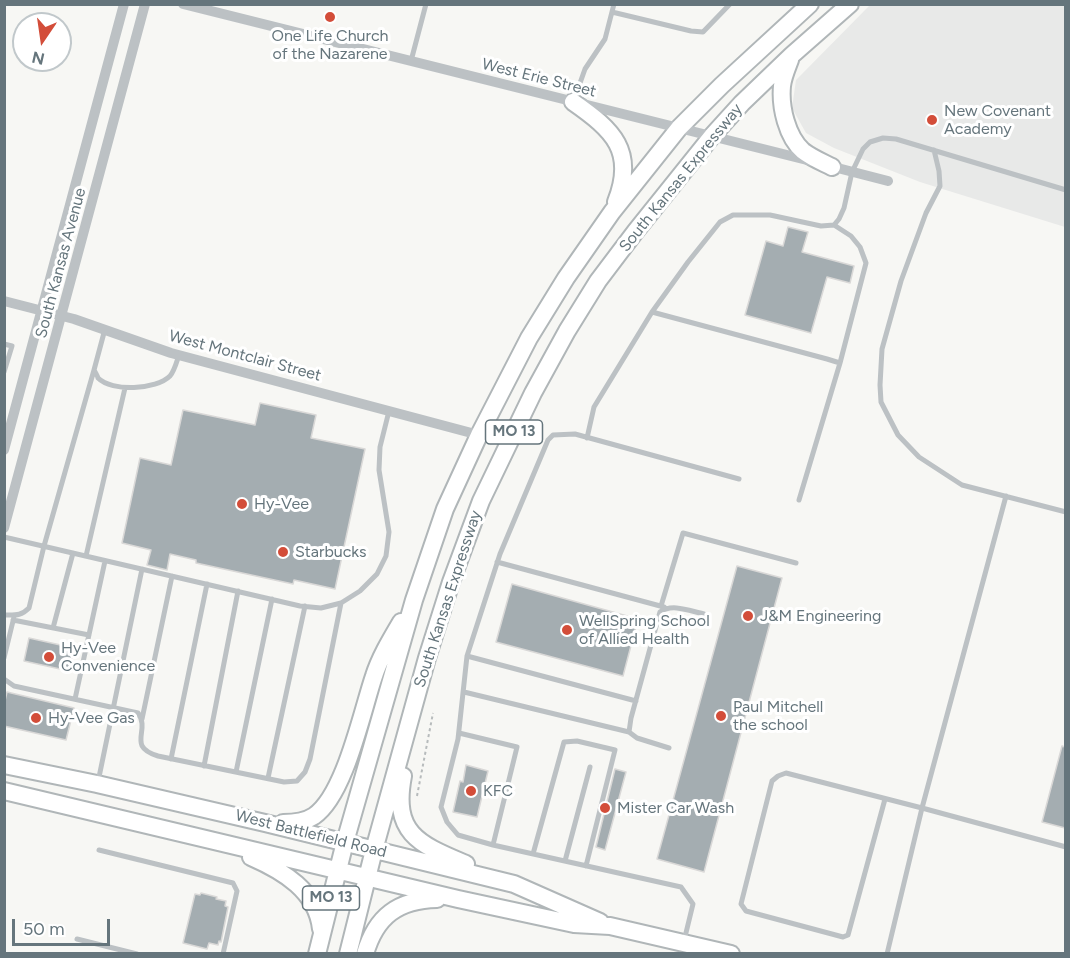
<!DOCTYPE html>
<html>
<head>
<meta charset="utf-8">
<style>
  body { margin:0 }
  #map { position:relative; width:1070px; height:958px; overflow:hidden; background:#f7f7f4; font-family:Figtree,sans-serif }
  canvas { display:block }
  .frame { position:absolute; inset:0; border:6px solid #65757c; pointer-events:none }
  .north { position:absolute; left:12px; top:12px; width:60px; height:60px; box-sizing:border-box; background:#fff; border:2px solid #c1c8cb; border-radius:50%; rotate:193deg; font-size:16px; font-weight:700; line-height:24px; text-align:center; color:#65757c }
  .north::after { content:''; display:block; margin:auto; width:21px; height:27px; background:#d34d39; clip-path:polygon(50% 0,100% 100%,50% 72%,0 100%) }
  .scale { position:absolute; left:12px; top:919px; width:98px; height:27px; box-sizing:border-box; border:3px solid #65757c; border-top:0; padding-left:8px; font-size:18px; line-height:21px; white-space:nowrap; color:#65757c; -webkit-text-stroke:4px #fff; paint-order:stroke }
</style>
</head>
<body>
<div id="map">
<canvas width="1070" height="958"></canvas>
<div class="frame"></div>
<div class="north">N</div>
<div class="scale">50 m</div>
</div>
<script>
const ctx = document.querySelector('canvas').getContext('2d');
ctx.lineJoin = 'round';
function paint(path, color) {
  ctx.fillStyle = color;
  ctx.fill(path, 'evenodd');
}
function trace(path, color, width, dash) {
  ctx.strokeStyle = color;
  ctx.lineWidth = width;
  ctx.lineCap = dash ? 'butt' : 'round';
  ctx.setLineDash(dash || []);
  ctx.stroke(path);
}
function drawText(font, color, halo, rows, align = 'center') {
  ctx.font = font + ' Figtree,sans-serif';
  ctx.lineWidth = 6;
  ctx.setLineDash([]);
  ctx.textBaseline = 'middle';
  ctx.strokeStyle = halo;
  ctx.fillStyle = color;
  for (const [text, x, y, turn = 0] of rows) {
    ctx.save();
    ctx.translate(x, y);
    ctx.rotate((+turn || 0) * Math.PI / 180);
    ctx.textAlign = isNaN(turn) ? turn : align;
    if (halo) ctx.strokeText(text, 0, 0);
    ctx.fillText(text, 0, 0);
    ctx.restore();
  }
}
paint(new Path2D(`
  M 870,5 L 1065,5 L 1065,227 L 920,182 L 834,148 L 806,133 L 792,108 L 796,80 Z`), '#e8e9e8');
const building = new Path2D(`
  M 788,227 L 808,232 L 802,252 L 854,266 L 850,283 L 827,277 L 811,333 L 745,315 L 766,241 L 783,246 Z
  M 260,403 L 316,415 L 311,438 L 365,449 L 335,589 L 294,580 L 293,584 L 196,563 L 196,560 L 170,554 L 167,570 L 147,565 L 151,550 L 122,543 L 140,458 L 171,465 L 183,410 L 255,425 Z
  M 737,566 L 782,578 L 704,872 L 657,859 Z
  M 512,584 L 638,619 L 623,676 L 496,642 Z
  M 29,638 L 74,648 L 69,671 L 24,661 Z
  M 7,692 L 74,708 L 66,740 L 4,726 L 4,705 Z
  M 1062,746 L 1065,747 L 1065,828 L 1042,822 Z
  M 466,765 L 488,771 L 477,817 L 453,812 L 460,781 L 463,782 Z
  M 615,769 L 626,772 L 605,850 L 596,847 Z
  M 201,893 L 217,897 L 216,899 L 226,901 L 225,906 L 228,907 L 221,942 L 219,941 L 218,945 L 209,943 L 207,949 L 183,943 L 195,894 L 200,895 Z`);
paint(building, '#a4adb1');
trace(building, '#d9d8d7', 1.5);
const primary = new Path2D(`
  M 790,60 C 787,68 783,77 782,86 C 780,107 787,137 803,151 C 812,158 822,162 832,167
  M 573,102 C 613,130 636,151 616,202
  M 4,765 L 97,784 L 265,823 L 514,884 L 600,922
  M 403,776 C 392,834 419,844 466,864
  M 4,791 L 458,899 L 574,924 L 610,926 L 731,954
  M 283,823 C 294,823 305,822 314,816 C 345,795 362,711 374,676 C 380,657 391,639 401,622
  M 251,857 C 283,871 317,891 321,929
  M 317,954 L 345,842 L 414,600 L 445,509 L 479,435 L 529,338 L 566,278 L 612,212 L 679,128 L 722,85 L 810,4
  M 348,954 L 374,850 L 427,658 L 451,582 L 481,501 L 533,393 L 567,331 L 598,281 L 635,232 L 712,136 L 742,103 L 792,55 L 850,4
  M 365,954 C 376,916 398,900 437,899`);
trace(primary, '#b0b6b8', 20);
trace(new Path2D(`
  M 417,796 L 433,713`), '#b7bbbc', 2, [3, 3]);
trace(new Path2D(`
  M 612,12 L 691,31 L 703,32 L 730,4
  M 411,61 L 426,4
  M 574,100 L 585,69 L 605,39 L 614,4
  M 934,150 L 939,171 L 940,186 L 926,213 L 901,281 L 882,349 L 880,385 L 881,402 L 898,435 L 919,457 L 962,485 L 1066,512
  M 834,225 L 851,236 L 860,247 L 866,263 L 840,363
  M 652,312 L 688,262 L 720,222 L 733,215 L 770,215 L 821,226 L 834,225 L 839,219 L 844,208 L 852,172 L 863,149 L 870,142 L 883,138 L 896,139 L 1066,190
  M 105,329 L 94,370 C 94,370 98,377 98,378 C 112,392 156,390 170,376 C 174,372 177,361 179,355
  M 4,344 L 12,346 L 4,372
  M 587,438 L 594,407 L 652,312 L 827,359 L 840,363 L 799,500
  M 4,537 L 300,606 L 321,608 L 341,603 L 360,591 L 377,574 L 386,556 L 389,532 L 379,470 L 380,447 L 389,411
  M 86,556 L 125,388
  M 497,562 L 664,607
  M 661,606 L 683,533 L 796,563
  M 4,615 C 16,615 21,616 29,608 L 44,546 L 94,370
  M 13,620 L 89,635
  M 53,628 L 73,553
  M 467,656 L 636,701
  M 4,658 L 14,617
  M 4,679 L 14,686 L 138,713 C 151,731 126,746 158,756 L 284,782 L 297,781 L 305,772 L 310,759 L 341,603
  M 464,692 L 629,732
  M 75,699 L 105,561
  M 142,719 L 172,576
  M 459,733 L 517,747 L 493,845
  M 669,748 L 637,738 L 629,732 L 631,718 L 660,612 C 672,603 690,611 704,614
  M 171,759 L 207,584
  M 204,766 L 238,591
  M 236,772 L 272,599
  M 268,778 L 305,606
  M 98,782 L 142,569
  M 885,799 L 848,935 L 843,937 L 746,911 L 741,904 L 772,781 L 778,776 L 786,773 L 922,808 L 1006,496
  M 99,850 L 233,883 L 237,891 L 223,954
  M 533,854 L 564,742 L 577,741 L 615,750 L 586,866
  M 565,861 L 590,767
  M 77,939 L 137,954
  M 684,941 L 693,904 L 681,887 L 493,845 L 458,835 L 447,822 L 441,807 L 458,739 L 467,656 L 500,554 L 548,440 L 553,435 L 575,434 L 739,479
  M 887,954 L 922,808 L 1066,847`), '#bcc1c4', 5);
trace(new Path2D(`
  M 183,4 L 811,161
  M 826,165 L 888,181
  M 4,301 L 74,319 L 171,353 L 479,435
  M 4,450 L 124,4
  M 4,528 L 145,4`), '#bcc1c4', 10);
trace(primary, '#fff', 16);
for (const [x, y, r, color] of [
  [330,17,6,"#d34d39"],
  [932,120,6,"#d34d39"],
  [242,504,6,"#d34d39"],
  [283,552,6,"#d34d39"],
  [748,616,6,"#d34d39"],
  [567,630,6,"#d34d39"],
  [49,657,6,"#d34d39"],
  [721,716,6,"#d34d39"],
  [36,718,6,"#d34d39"],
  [471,791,6,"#d34d39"],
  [605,808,6,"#d34d39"]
]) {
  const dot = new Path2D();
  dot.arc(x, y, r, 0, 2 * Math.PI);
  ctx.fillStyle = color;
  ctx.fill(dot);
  trace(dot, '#fff', 2);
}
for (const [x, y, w] of [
  [514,432,57],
  [331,898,57]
]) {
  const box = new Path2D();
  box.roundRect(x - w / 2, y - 12, w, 24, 4.5);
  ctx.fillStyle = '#fff';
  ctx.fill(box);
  trace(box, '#65757c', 1.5);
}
drawText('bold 15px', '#65757c', null, [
  ["MO 13",514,432],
  ["MO 13",331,898]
]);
drawText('16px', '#65757c', '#fff', [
  ["One Life Church",330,36,"center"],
  ["of the Nazarene",330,54,"center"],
  ["New Covenant",944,111],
  ["Academy",944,129],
  ["Hy-Vee",254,504],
  ["Starbucks",295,552],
  ["J&M Engineering",760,616],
  ["WellSpring School",579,621],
  ["of Allied Health",579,639],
  ["Hy-Vee",61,648],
  ["Convenience",61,666],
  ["Paul Mitchell",733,707],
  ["the school",733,725],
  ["Hy-Vee Gas",48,718],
  ["KFC",483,791],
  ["Mister Car Wash",617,808]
], 'left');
drawText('16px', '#65757c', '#fff', [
  ["West Erie Street",539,78,14],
  ["South Kansas Expressway",681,178,-51],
  ["South Kansas Avenue",61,263,-75],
  ["West Montclair Street",245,356,15],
  ["South Kansas Expressway",448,599,-72],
  ["West Battlefield Road",311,834,14]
]);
</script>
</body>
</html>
